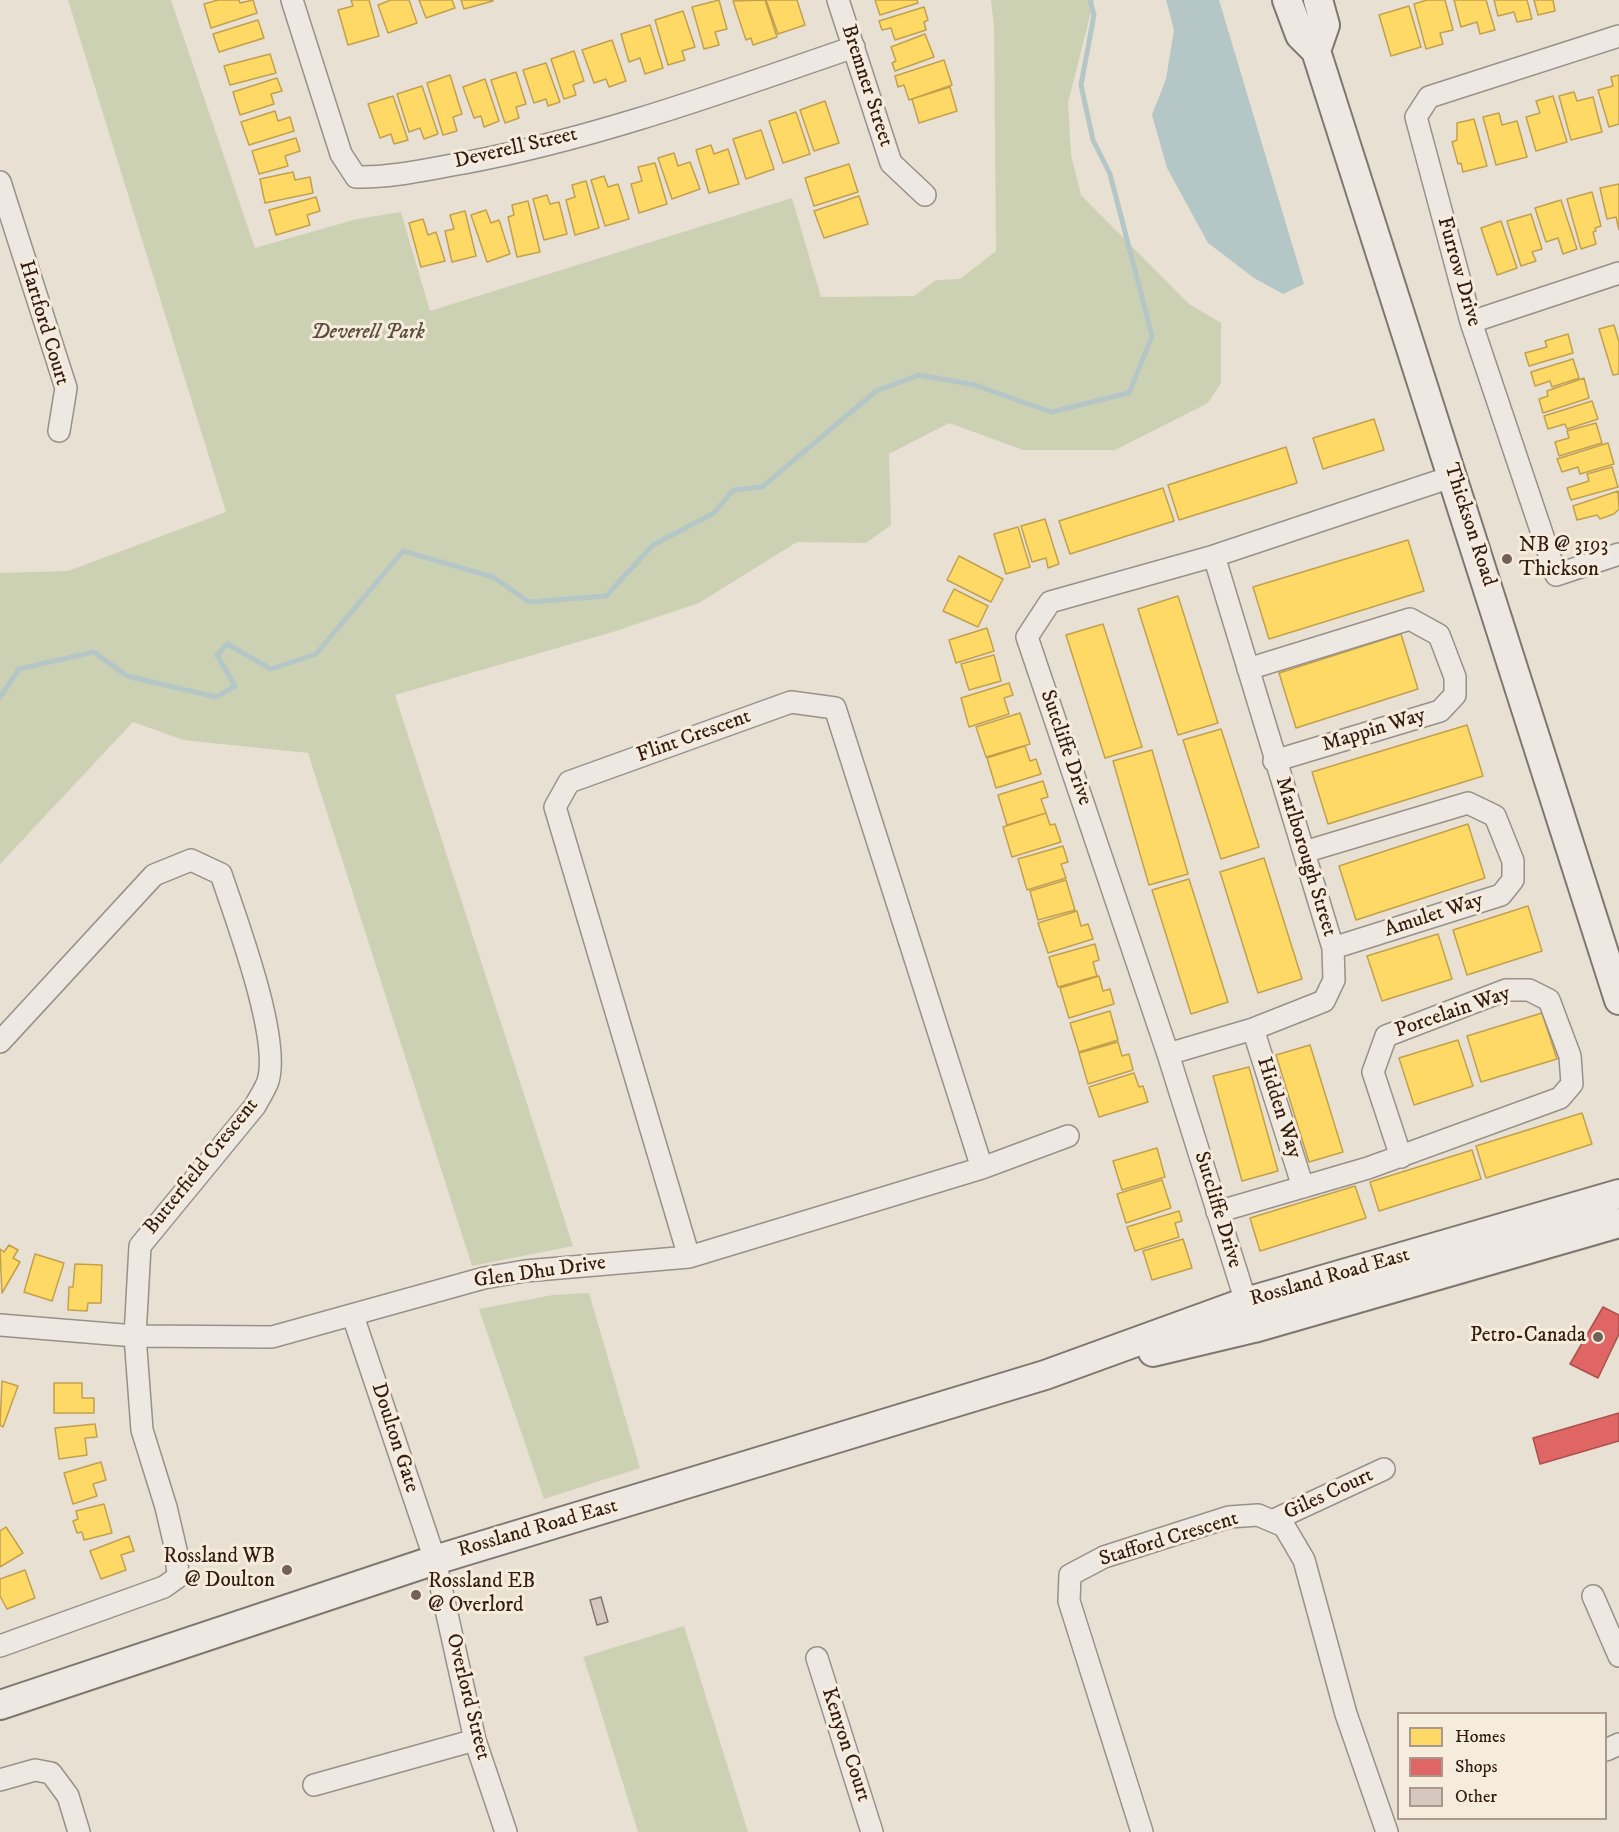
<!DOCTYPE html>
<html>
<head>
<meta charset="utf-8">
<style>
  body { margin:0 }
  #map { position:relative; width:1619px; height:1832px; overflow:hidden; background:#e8e0d3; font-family:"IM FELL DW Pica",serif }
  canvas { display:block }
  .legend { position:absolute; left:1397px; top:1712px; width:210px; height:108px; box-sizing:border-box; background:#f6ecdd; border:2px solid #a8998c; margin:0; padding:8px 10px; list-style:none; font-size:18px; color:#321c13 }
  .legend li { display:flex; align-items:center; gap:12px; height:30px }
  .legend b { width:30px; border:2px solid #a8998c }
</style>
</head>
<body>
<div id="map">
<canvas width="1619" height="1832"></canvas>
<ul class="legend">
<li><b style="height:16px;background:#ffd966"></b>Homes</li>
<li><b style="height:16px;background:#e06666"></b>Shops</li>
<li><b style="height:16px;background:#d6c8be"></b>Other</li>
</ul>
</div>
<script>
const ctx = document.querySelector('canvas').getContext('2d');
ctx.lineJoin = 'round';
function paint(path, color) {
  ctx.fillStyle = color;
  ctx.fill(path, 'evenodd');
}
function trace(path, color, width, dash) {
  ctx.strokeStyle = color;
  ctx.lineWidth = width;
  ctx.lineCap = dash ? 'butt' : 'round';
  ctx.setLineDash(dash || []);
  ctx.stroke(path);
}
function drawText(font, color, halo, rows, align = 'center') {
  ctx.font = font + ' "IM FELL DW Pica",serif';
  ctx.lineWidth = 6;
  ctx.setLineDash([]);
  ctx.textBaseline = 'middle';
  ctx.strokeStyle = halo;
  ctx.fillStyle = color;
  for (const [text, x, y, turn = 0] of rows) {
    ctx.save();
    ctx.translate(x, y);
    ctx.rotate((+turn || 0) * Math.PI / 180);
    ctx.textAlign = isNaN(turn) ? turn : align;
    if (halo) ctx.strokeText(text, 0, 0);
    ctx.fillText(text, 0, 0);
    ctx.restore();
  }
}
paint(new Path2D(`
  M 68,0 L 171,0 L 255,248 L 357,219 L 401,212 L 430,311 L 792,198 L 821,297 L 914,296 L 936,280 L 960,279 L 996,251 L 994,26 L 991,0 L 1094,0 L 1068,103 L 1071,155 L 1081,195 L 1189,304 L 1221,323 L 1221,383 L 1208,403 L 1115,450 L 1023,450 L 949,423 L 889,454 L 891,525 L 866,543 L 797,542 L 699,603 L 616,631 L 395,695 L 573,1246 L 472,1266 L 308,753 L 183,740 L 133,722 L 0,864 L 0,573 L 68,571 L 226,512 Z
  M 589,1293 L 640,1468 L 544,1499 L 479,1309 L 553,1295 Z
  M 684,1626 L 748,1832 L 638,1832 L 591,1680 L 583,1657 Z`), '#cdd1b4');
paint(new Path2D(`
  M 1166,0 L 1219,0 L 1304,284 L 1283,294 L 1254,278 L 1208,243 L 1167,168 L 1152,115 L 1166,79 L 1174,30 Z`), '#b5c6c6');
const homes = new Path2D(`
  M 218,0 L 239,0 L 240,3 L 253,0 L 257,13 L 211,28 L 204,4 Z
  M 351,0 L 369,0 L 379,36 L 348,45 L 338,10 L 353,6 Z
  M 391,0 L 409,0 L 417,23 L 388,33 L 378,5 Z
  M 419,0 L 452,0 L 455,8 L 426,18 Z
  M 461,0 L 493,0 L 493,1 L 464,9 Z
  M 719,0 L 727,29 L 715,32 L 719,45 L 704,49 L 692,7 Z
  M 765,0 L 777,37 L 753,45 L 751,38 L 746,40 L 733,1 Z
  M 766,0 L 797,0 L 805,25 L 778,34 Z
  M 875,0 L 917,0 L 918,3 L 880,15 Z
  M 1427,0 L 1445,0 L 1453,30 L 1440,33 L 1443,44 L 1426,49 L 1414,4 Z
  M 1454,0 L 1486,0 L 1495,30 L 1480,34 L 1477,22 L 1461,27 Z
  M 1494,0 L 1527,0 L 1532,19 L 1517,22 L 1514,12 L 1498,16 Z
  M 1534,0 L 1553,0 L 1555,11 L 1538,15 Z
  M 1409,6 L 1421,47 L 1391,56 L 1379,15 Z
  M 924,7 L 928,20 L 924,22 L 926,30 L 895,40 L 891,28 L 882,30 L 879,21 Z
  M 683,11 L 695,47 L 682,51 L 685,60 L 668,65 L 655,20 Z
  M 258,20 L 264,38 L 219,52 L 213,34 Z
  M 650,25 L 663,68 L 645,74 L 640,58 L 629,62 L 621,34 Z
  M 925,34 L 934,57 L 895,71 L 892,63 L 896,61 L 891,47 Z
  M 612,40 L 626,81 L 609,87 L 606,79 L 594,83 L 582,50 Z
  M 574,51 L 584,81 L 573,85 L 576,95 L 564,99 L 551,59 Z
  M 270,54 L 276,73 L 230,85 L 224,66 Z
  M 944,60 L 952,85 L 909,100 L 904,85 L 898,87 L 895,76 Z
  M 546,63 L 560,102 L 548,106 L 546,99 L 534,103 L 523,70 Z
  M 516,72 L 526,104 L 516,107 L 519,118 L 505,123 L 491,80 Z
  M 450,75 L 462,114 L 453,117 L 457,131 L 443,135 L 427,83 Z
  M 1619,75 L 1619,124 L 1609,127 L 1598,90 L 1613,86 L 1611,77 Z
  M 277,78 L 282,91 L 271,94 L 274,104 L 240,115 L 233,92 Z
  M 485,79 L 499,121 L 484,127 L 481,116 L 474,118 L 463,87 Z
  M 422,86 L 438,134 L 424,139 L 420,128 L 409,132 L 397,94 Z
  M 950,87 L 957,111 L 919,123 L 912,99 Z
  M 1574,92 L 1577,101 L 1593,97 L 1602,132 L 1571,140 L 1559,96 Z
  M 393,96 L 408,140 L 394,144 L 391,134 L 380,138 L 368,104 Z
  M 1553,96 L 1567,142 L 1536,151 L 1526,117 L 1540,113 L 1536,101 Z
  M 825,101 L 839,143 L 814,151 L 800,110 Z
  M 275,111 L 278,121 L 290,117 L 294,131 L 249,145 L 241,122 Z
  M 796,112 L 810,154 L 783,163 L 769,121 Z
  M 1499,113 L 1502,125 L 1517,121 L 1527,157 L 1496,165 L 1483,117 Z
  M 1474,119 L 1487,166 L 1463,172 L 1461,163 L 1458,164 L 1452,142 L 1457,140 L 1457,123 Z
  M 761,130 L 774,169 L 746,179 L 733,139 Z
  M 296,138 L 300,151 L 285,156 L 288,166 L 259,174 L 252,151 Z
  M 711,145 L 714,154 L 728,149 L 739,184 L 709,193 L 696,150 Z
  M 674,153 L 678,166 L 690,162 L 700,189 L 672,199 L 658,158 Z
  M 655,163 L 667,204 L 639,213 L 631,184 L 642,181 L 638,167 Z
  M 849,164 L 858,192 L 814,206 L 805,178 Z
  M 293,172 L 295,180 L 310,177 L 313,193 L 265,203 L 260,179 Z
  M 604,176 L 608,187 L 618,184 L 629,219 L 605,226 L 591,180 Z
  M 586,181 L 599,228 L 575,235 L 566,200 L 575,197 L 572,185 Z
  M 1619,184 L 1619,230 L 1616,217 L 1607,219 L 1600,188 Z
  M 1592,192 L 1601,226 L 1595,228 L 1596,231 L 1593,232 L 1596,244 L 1581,249 L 1567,199 Z
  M 547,195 L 550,204 L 559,202 L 567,234 L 544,240 L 533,199 Z
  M 859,196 L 868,224 L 824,238 L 814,211 Z
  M 316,197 L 320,211 L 307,215 L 310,225 L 276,235 L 269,210 Z
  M 1561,200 L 1577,249 L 1563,254 L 1558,238 L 1546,242 L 1535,208 Z
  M 528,201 L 540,252 L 517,257 L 508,217 L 514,215 L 512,205 Z
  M 486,210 L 491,223 L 499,220 L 510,254 L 487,262 L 471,215 Z
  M 465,211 L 476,256 L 452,262 L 445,231 L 454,229 L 450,215 Z
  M 1531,214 L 1542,249 L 1532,252 L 1536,261 L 1521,266 L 1507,221 Z
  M 423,219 L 428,235 L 436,232 L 445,261 L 421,267 L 409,223 Z
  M 1501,221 L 1517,268 L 1497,275 L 1481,228 Z
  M 1614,325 L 1619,342 L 1619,374 L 1613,375 L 1599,329 Z
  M 1568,334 L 1573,353 L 1529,366 L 1525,353 L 1547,347 L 1545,341 Z
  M 1573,359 L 1579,378 L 1552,387 L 1550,381 L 1535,386 L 1531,372 Z
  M 1584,378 L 1589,398 L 1543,413 L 1539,399 L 1548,396 L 1547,391 Z
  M 1592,401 L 1598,419 L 1567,429 L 1565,424 L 1548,429 L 1544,416 Z
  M 1374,419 L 1384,450 L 1323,469 L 1313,438 Z
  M 1596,423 L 1602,443 L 1559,456 L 1555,442 L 1569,438 L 1567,431 Z
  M 1608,443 L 1614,464 L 1580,474 L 1578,467 L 1562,472 L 1557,459 Z
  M 1286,447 L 1297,483 L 1179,520 L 1168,485 Z
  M 1612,467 L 1618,487 L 1571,500 L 1567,488 L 1589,481 L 1587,474 Z
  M 1163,488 L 1174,521 L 1070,554 L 1059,521 Z
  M 1618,491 L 1619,509 L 1614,514 L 1600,519 L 1597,515 L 1577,520 L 1573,506 Z
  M 1045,519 L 1059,564 L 1048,568 L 1046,558 L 1032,562 L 1021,526 Z
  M 1018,527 L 1030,567 L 1006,574 L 994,534 Z
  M 1408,540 L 1424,591 L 1269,639 L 1253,587 Z
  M 959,556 L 1003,579 L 991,602 L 947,580 Z
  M 954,589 L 988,606 L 978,627 L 943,611 Z
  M 1178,596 L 1218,723 L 1178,735 L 1138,609 Z
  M 1103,624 L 1142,747 L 1105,758 L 1066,635 Z
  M 987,628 L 994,651 L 956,663 L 949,640 Z
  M 1401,634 L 1418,689 L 1296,728 L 1279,673 Z
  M 994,655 L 1001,681 L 969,690 L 961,664 Z
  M 1009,683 L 1013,695 L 1004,698 L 1009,714 L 969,727 L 961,698 Z
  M 1020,713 L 1030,744 L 986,757 L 976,727 Z
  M 1467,725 L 1483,776 L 1328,824 L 1312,772 Z
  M 1221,729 L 1259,847 L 1221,859 L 1183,740 Z
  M 1025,746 L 1030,761 L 1036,759 L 1041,774 L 996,788 L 987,758 Z
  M 1152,750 L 1188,874 L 1149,885 L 1113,761 Z
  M 1043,781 L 1048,797 L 1041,799 L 1046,813 L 1007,825 L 998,795 Z
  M 1046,813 L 1050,825 L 1055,824 L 1061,842 L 1012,857 L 1003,827 Z
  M 1468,824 L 1485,878 L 1356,920 L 1339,866 Z
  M 1063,846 L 1068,862 L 1061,864 L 1066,878 L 1027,890 L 1018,859 Z
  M 1264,858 L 1302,979 L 1258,993 L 1220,872 Z
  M 1189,879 L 1228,1002 L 1191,1014 L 1152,890 Z
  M 1066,880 L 1075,910 L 1038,920 L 1030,891 Z
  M 1528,906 L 1542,951 L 1467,975 L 1453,930 Z
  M 1077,911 L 1081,926 L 1088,924 L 1093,939 L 1048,953 L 1038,923 Z
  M 1438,934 L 1452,979 L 1382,1001 L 1367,956 Z
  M 1095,944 L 1099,960 L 1093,962 L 1097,976 L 1058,987 L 1049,957 Z
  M 1099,976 L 1103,991 L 1110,989 L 1114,1004 L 1069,1018 L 1060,988 Z
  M 1110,1011 L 1118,1040 L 1079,1052 L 1070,1023 Z
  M 1542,1013 L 1557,1059 L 1481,1082 L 1467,1036 Z
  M 1458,1040 L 1473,1086 L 1414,1105 L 1399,1058 Z
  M 1118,1042 L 1122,1056 L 1129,1054 L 1133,1070 L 1088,1084 L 1079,1053 Z
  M 1310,1045 L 1343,1152 L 1309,1162 L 1276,1055 Z
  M 1249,1067 L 1278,1171 L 1242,1181 L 1213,1076 Z
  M 1134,1073 L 1139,1087 L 1143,1086 L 1148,1102 L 1099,1117 L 1089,1087 Z
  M 1582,1113 L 1592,1144 L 1486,1178 L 1476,1146 Z
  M 1157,1148 L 1165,1177 L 1122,1190 L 1113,1161 Z
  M 1472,1150 L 1481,1179 L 1379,1211 L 1370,1182 Z
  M 1162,1180 L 1171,1208 L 1126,1223 L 1117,1194 Z
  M 1355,1186 L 1366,1218 L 1260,1251 L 1250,1218 Z
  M 1179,1211 L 1182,1221 L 1175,1223 L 1179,1237 L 1135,1251 L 1127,1227 Z
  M 1183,1239 L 1192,1268 L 1152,1280 L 1143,1251 Z
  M 9,1245 L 18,1250 L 13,1258 L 20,1262 L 2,1293 L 0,1249 L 4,1252 Z
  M 35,1254 L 64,1263 L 52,1301 L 24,1292 Z
  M 75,1264 L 102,1265 L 101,1303 L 88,1303 L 87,1311 L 68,1310 L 69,1287 L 73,1287 Z
  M 2,1381 L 18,1386 L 3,1427 L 0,1425 Z
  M 54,1383 L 82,1383 L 82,1398 L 94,1398 L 94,1413 L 54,1413 Z
  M 95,1424 L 97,1437 L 85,1438 L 87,1455 L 59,1459 L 55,1428 Z
  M 101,1462 L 106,1480 L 93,1484 L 97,1496 L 73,1504 L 64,1473 Z
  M 104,1504 L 112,1533 L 84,1540 L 82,1532 L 77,1533 L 73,1521 L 78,1519 L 76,1511 Z
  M 6,1527 L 23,1553 L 0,1567 L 0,1531 Z
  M 129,1536 L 134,1551 L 121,1555 L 126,1570 L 101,1579 L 90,1551 Z
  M 25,1570 L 35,1598 L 7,1609 L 0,1596 L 0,1579 Z`);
paint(homes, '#ffd966');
trace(homes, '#c2a04d', 1.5);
const shops = new Path2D(`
  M 1603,1307 L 1619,1315 L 1619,1334 L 1598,1378 L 1570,1364 Z
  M 1619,1413 L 1619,1441 L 1540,1464 L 1533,1438 Z`);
paint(shops, '#e06666');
trace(shops, '#ac504d', 1.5);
trace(new Path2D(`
  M 0,697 L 19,669 L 94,652 L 127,676 L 216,697 L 235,686 L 217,655 L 227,644 L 271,669 L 316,654 L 403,551 L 493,577 L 529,602 L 606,596 L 653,545 L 714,513 L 733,490 L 762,487 L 876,391 L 919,375 L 975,385 L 1051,412 L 1129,393 L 1152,336 L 1110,174 L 1093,140 L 1081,85 L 1094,15 L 1090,0`), '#b5c6c6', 5);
const building = new Path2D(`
  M 601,1597 L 608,1622 L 597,1625 L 590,1600 Z`);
paint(building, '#d6c8be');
trace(building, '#7e766f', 1.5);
const minor = new Path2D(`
  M 292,0 L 341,154 L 356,177 C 392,178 428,169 464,163 C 597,138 726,91 854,47
  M 838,0 L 891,163 L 925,195
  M 1619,36 L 1429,97 L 1416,117 L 1471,322 L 1556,575 L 1619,554
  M 0,182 L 66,388 L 59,431
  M 1471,322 L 1619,273
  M 1248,669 L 1410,619 L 1439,635 L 1455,677 L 1455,695 L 1440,711 L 1274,761
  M 1304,852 L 1468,803 L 1495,816 L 1513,861 L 1513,880 L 1501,895 L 1333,948
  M 1253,1029 L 1303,1187
  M 0,1042 L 154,875 L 191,860 L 221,874 C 236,919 281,1038 268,1081 C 265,1090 259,1098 255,1106 L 140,1246 L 135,1336 L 142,1430 L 166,1507 L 176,1550 L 178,1577 L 164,1587 L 0,1646
  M 1168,1054 L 1253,1029 L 1324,1001 L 1334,980 L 1333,948 L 1214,556
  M 1217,1212 L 1368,1168 L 1560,1098 L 1572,1084 L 1570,1056 L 1549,1000 L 1529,990 L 1506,990 L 1386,1036 L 1373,1072 L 1401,1157
  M 689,1257 L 555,807 L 569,782 L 791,702 L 835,708 L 982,1168
  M 1246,1302 L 1168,1054 L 1027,637 L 1050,602 L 1214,556 L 1454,476
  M 353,1316 L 435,1560 L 475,1740 L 506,1832
  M 0,1325 L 135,1336 L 272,1337 L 484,1278 L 525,1271 L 689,1257 L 982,1168 L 1068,1136
  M 1274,1520 L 1384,1469
  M 1593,1596 L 1619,1656
  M 817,1658 L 872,1832
  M 1606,1750 L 1619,1744
  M 0,1780 L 35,1770 L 51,1773 L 68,1796 L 79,1832
  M 314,1785 L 475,1740
  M 1142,1832 L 1069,1601 L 1070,1575 L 1104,1557 L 1229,1517 L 1258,1515 L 1284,1526 L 1304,1560 L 1346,1714 L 1387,1832`);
const secondary = new Path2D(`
  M 1287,0 L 1300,35 L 1316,51 L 1619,1000
  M 1316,51 L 1325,25 L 1318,0
  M 1153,1352 L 1254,1328 L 1619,1223
  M 0,1705 L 435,1560 L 1045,1375 L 1246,1302 L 1619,1194`);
trace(minor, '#989189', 24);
trace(secondary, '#7e766f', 32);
trace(minor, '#ede8e2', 21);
trace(secondary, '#ede8e2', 28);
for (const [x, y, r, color] of [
  [1507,559,6,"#726156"],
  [1598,1337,6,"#726156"],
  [287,1570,6,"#726156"],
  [416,1595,6,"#726156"]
]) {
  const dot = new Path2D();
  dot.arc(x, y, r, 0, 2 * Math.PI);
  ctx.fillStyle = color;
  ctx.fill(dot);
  trace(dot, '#f6ecdd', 2);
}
drawText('21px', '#321c13', '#f6ecdd', [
  ["Bremner Street",866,86,72],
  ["Deverell Street",516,149,-13],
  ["Furrow Drive",1458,272,74],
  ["Hartford Court",43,323,73],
  ["Thickson Road",1469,525,72],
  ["Mappin Way",1374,731,-17],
  ["Flint Crescent",694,737,-20],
  ["Sutcliffe Drive",1065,748,71],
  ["Marlborough Street",1305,857,73],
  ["Amulet Way",1434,916,-18],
  ["Porcelain Way",1453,1013,-19],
  ["Hidden Way",1278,1108,72],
  ["Butterfield Crescent",202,1167,-51],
  ["Sutcliffe Drive",1217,1210,73],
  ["Glen Dhu Drive",540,1273,-8],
  ["Rossland Road East",1330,1278,-16],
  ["Doulton Gate",394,1438,72],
  ["Giles Court",1329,1495,-25],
  ["Rossland Road East",538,1529,-16],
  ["Stafford Crescent",1169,1540,-17],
  ["Overlord Street",467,1697,76],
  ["Kenyon Court",845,1745,72]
]);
drawText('italic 21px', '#5a4e3c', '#f6ecdd', [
  ["Deverell Park",368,334]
]);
drawText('21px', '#321c13', '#f6ecdd', [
  ["NB @ 3193",1519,547],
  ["Thickson",1519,571],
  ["Petro-Canada",1586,1337,"right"],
  ["Rossland WB",275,1558,"right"],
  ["@ Doulton",275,1582,"right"],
  ["Rossland EB",428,1583],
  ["@ Overlord",428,1607]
], 'left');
</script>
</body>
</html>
